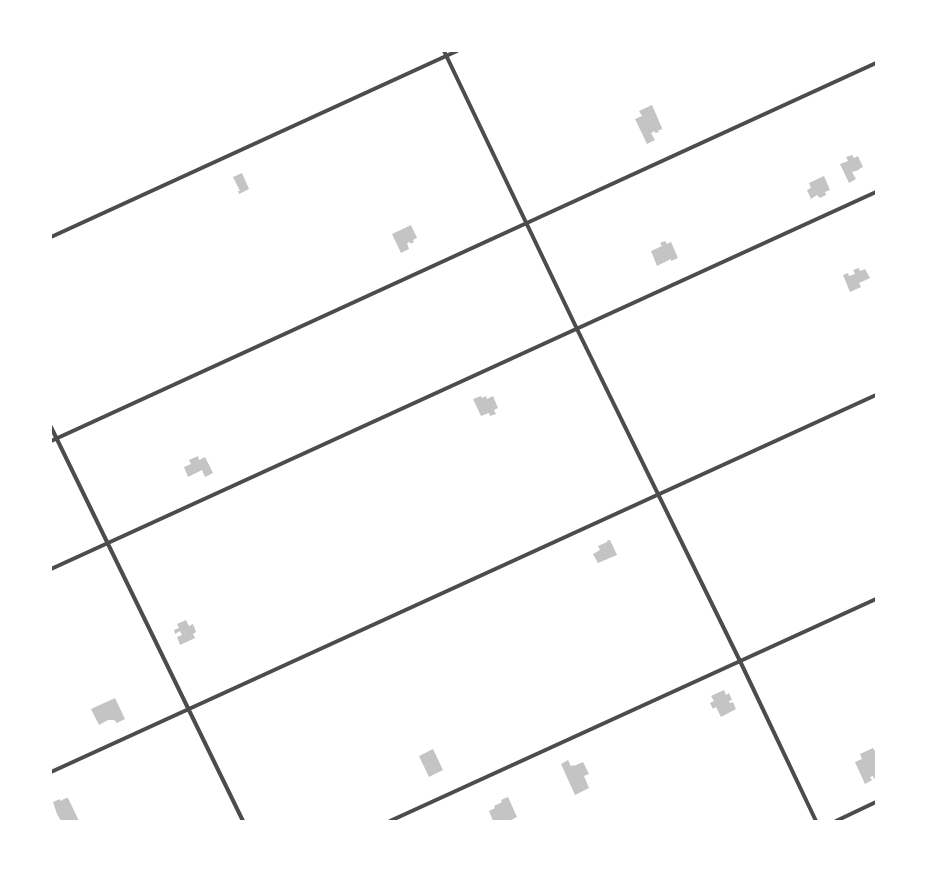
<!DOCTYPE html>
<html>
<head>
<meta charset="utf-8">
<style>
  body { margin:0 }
  #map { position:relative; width:927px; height:872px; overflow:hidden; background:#fff; font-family:Montserrat,sans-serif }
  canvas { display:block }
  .frame { position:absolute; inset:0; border:52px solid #fff; pointer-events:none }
</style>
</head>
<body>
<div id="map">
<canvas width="927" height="872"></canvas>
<div class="frame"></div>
</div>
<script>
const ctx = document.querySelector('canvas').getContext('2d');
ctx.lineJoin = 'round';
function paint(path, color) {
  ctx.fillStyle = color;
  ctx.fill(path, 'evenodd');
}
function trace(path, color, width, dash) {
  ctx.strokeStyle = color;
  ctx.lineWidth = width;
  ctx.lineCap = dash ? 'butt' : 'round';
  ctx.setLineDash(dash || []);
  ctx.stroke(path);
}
paint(new Path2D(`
  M 652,105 L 662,128 L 661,130 L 658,130 L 659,132 L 655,133 L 655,131 L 651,133 L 655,140 L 647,144 L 635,119 L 642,116 L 639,111 Z
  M 852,155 L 854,158 L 858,156 L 863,167 L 859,169 L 859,170 L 852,172 L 856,179 L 849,183 L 840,164 L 848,161 L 846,157 Z
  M 242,173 L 249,189 L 239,194 L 238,191 L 240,191 L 233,177 Z
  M 824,176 L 830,190 L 825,192 L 826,195 L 820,198 L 817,195 L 811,199 L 807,190 L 811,188 L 809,183 Z
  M 411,225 L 417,238 L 413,240 L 414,242 L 410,244 L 410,242 L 407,243 L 409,249 L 401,253 L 392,234 Z
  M 665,241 L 667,244 L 671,242 L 678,258 L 671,261 L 671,259 L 657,266 L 651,251 L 662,246 L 660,243 Z
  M 859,268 L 860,271 L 865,269 L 870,278 L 859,283 L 861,287 L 850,292 L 843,275 L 848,273 L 849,276 L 855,274 L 853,270 Z
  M 481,396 L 482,398 L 486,396 L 487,399 L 493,396 L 498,408 L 494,410 L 496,414 L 490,416 L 489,413 L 481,416 L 473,399 Z
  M 198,456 L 199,460 L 205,457 L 213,473 L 205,477 L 202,470 L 188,477 L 184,467 L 191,464 L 189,460 Z
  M 609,540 L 610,540 L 617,555 L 598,563 L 593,554 L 600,550 L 598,546 L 607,542 L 607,541 Z
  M 186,620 L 189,626 L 193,624 L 196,632 L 193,634 L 195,638 L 180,645 L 177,637 L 182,635 L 180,631 L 175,634 L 174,630 L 179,628 L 177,624 Z
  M 724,690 L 726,695 L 729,693 L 732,700 L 729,701 L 730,703 L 733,702 L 736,709 L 721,717 L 716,707 L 713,709 L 710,703 L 714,701 L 711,696 Z
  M 115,698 L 125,719 L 117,723 L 114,720 L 108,720 L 99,725 L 91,709 Z
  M 873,748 L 876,753 L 876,778 L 874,779 L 873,776 L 870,777 L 872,780 L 865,784 L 855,762 L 862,759 L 860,754 Z
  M 433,749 L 443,770 L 429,777 L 419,756 Z
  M 568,760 L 571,766 L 574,765 L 574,766 L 583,762 L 589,774 L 584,776 L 589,788 L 575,795 L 561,764 Z
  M 508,797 L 517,817 L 509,821 L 493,821 L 489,811 L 495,808 L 494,806 L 502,802 L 501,800 Z
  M 66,798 L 68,798 L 79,821 L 61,821 L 57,814 L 53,802 L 60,799 L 60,801 Z`), '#c4c4c4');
trace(new Path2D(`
  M 444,51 L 577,329 L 740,661 L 816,821
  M 51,237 L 457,51
  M 51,427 L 243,821
  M 51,441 L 876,63
  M 51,569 L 876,192
  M 51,772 L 876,395
  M 390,821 L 876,599
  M 836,821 L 876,802`), '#4c4c4c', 4);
</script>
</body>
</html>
